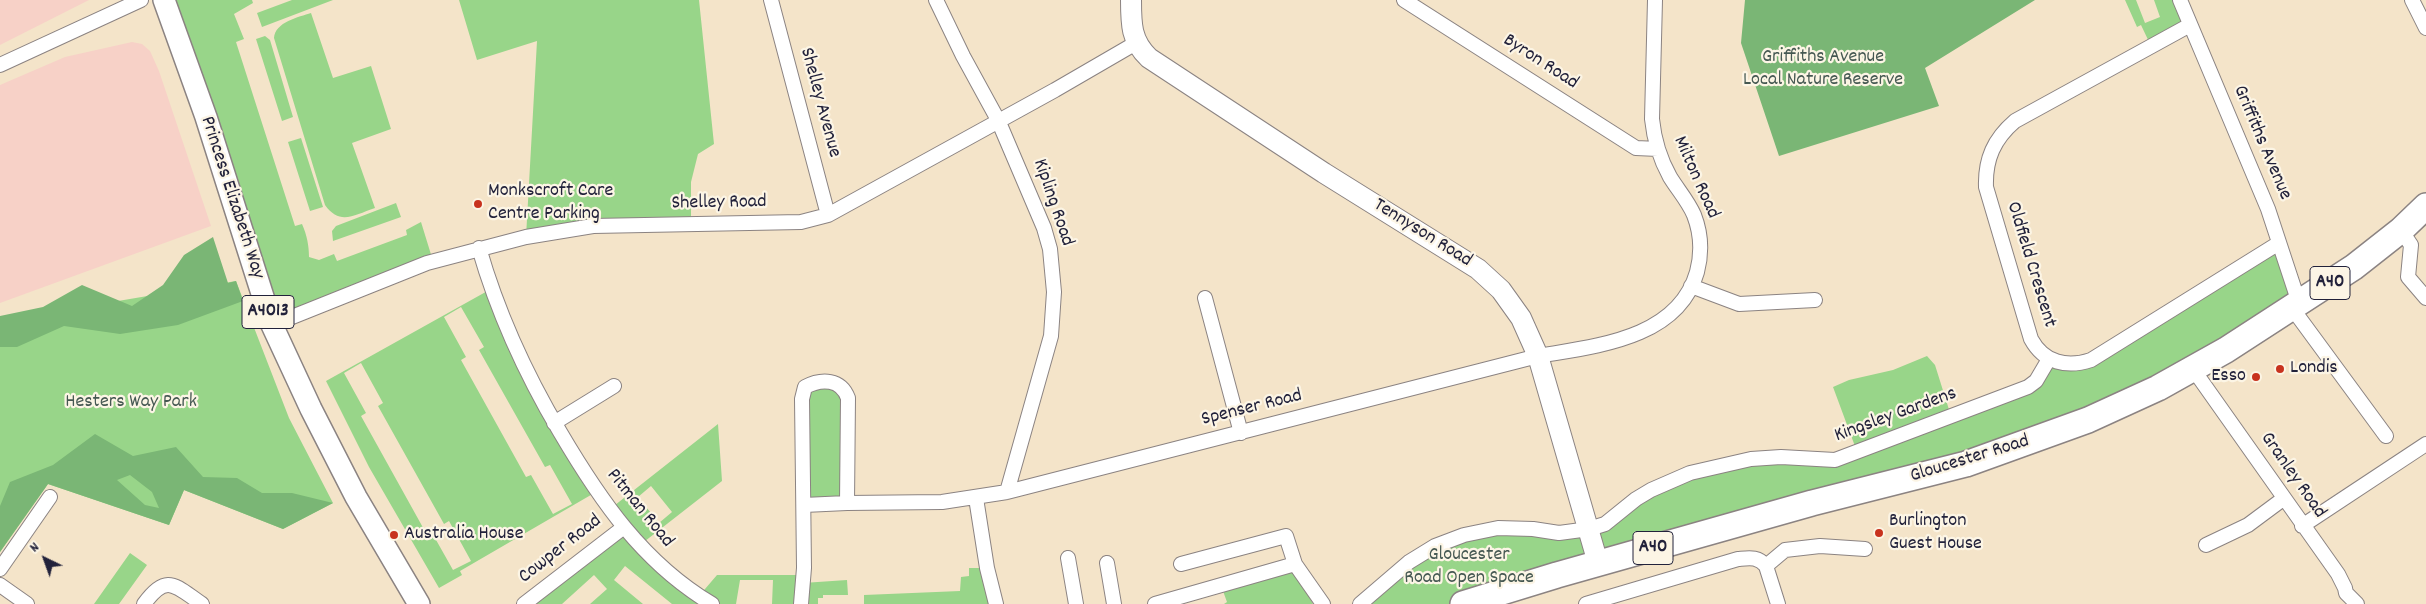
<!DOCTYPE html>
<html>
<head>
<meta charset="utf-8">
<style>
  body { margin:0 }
  #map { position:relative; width:2426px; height:604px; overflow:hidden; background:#f4e4c9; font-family:Dekko,sans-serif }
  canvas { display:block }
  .north { position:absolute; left:20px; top:534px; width:50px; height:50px; -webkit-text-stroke:4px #fcf5e5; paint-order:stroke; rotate:318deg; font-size:14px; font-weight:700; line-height:20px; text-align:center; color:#22223b }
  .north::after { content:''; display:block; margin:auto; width:18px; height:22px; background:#22223b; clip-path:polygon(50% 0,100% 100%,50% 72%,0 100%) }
</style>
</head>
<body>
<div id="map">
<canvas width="2426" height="604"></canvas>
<div class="north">N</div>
</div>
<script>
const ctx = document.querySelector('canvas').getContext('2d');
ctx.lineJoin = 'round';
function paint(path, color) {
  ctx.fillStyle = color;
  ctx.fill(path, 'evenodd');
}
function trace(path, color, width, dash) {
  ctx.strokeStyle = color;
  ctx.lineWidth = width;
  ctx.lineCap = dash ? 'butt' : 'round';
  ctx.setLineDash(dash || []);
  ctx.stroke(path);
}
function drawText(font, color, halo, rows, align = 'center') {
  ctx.font = font + ' Dekko,sans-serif';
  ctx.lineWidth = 4.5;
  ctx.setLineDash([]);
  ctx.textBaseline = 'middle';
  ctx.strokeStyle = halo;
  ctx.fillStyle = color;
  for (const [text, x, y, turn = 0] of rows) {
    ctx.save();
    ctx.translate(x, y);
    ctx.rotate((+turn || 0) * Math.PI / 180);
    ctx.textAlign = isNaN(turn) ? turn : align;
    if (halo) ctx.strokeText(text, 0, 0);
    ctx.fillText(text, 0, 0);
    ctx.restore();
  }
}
paint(new Path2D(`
  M 0,0 L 89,0 L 0,45 Z
  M 132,42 L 142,44 L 150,51 L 159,71 L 211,226 L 0,303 L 0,85 L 65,57 Z`), '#f7d1c7');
paint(new Path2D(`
  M 164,0 L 252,0 L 253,3 L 234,14 L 244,39 L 236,42 L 295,226 L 302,224 C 307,235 309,246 309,257 L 319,260 L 334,254 L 337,261 L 407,235 L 406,230 L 421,222 L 433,261 L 272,325 Z
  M 292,0 L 333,0 L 262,27 L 257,13 Z
  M 459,0 L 699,0 L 714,144 L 698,154 L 691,182 L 691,224 L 526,237 L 537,41 L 477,60 Z
  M 2125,0 L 2136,0 L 2145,23 L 2160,17 L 2154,0 L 2180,0 L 2190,25 L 2151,46 L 2141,25 L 2137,27 Z
  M 311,13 L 333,78 L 371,66 L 391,129 L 352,143 L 375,208 C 354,215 340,226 325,205 L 274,38 C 275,22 299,17 311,13 Z
  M 265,36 L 270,40 L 293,117 L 282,121 L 256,39 Z
  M 301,138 L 323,207 L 310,211 L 288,142 Z
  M 396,203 L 401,217 L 333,241 L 332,231 L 336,226 Z
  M 2279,243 L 2299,303 L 2128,403 L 1463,604 L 1360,604 L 1409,562 L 1464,535 L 1589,529 L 1636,499 L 1714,466 L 1835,460 L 1856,449 L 1833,387 L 1849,380 L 1893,370 L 1927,356 L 1935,365 L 1951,416 L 2028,387 L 2049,359 L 2072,364 Z
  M 236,281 L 289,418 L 333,503 L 283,529 L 184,490 L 169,525 L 48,484 L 0,552 L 0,321 Z
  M 491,289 L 596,492 L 460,571 L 462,575 L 439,588 L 369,467 L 326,381 ZM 461,307 L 484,347 L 479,350 L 545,467 L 550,465 L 572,504 L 553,514 L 531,475 L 526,477 L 461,360 L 466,357 L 444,317 ZM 361,363 L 383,403 L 378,406 L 444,524 L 449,521 L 471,561 L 453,570 L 431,531 L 426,533 L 361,416 L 366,413 L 344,373 Z
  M 841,385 L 847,503 L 804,505 L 805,387 Z
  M 718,424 L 722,481 L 640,545 L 699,596 L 717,575 L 803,575 L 803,583 L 847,580 L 848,595 L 823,595 L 823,598 L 818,598 L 818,604 L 772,604 L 773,580 L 740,580 L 736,604 L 672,604 L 625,566 L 614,580 L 643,604 L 590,604 L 607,589 L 594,575 L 562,604 L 535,604 L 623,527 L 610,509 ZM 651,486 L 672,512 L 659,523 L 638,497 Z
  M 130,553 L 147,565 L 119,604 L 94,604 Z
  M 969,568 L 987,568 L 996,604 L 864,604 L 864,595 L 960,591 L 961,577 L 969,576 Z
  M 1296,570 L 1313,604 L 1224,604 L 1227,602 L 1223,591 Z`), '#98d589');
paint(new Path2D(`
  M 1745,0 L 2035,0 L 1925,68 L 1939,106 L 1779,156 L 1741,43 Z
  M 213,237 L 228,283 L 236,281 L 243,301 L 178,325 L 120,334 L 64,326 L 17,347 L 0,347 L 0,316 L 43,307 L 82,285 L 132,306 L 163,285 L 184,255 Z
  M 95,434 L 133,456 L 176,447 L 203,477 L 237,478 L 262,493 L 292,493 L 333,503 L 283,529 L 184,490 L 169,525 L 48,484 L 0,552 L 0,506 L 10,482 L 53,465 ZM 130,475 L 152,492 L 159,508 L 145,505 L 117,480 Z`), '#7ab675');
const street = new Path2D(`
  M 771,0 L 828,215
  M 936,0 L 963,56 L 998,120 L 1044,228 L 1050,249 L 1054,292 L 1051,336 L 1007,492
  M 1404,0 L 1636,148 L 1658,149
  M 2180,0 L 2268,209 L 2299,303
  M 2412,0 L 2426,28
  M 2190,25 L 2015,121 C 1994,139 1985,159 1986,187 L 2031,339 C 2044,363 2067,368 2091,360 L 2279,243
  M 0,65 L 141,0
  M 2401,230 L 2411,245 L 2408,277 L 2426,298
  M 479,248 C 498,314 525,373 560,432 C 600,500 643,563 712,604
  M 1691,286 L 1739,304 L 1815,300
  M 1205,298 L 1241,433
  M 2292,308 L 2386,436
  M 272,325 L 427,263 L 526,237 L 593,226 L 801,222 L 828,215 L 1055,90 L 1136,43
  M 2193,369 L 2338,574 L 2345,588 L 2346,593 L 2357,604
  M 554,423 L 614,386
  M 976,498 L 987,568 L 996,604
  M 804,505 L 847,503
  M 2302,526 L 2426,444
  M 2206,545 L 2248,525 L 2283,499
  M 1068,558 L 1076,604
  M 1107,563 L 1114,604
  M 1181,564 L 1286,536 L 1295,564
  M 1766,566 L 1778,604
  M 0,569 L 50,497
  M 0,585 L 27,604
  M 144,604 C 167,572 175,586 202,604
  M 524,604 L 624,527
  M 801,604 L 804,568 L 802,399 L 805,387 C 822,378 841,379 848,398 L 847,503 L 942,502 L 1007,492 L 1538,356 C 1596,346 1678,339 1697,272 C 1702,253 1701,233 1694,215 C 1688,201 1678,190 1670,177 C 1660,159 1654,139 1652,119 L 1655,0
  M 1155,604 L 1295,564 L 1323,604
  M 1360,604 L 1409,562 L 1435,546 L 1464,535 L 1498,528 L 1533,529 L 1559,533 L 1589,529 L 1605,524 L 1636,499 L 1651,490 L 1690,473 L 1751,459 L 1781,457 L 1835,460 L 2028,387 L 2036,381 L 2049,359
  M 1586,604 L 1738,559 C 1749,558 1758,556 1766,566 L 1785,550 L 1820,546 L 1865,549`);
const secondary = new Path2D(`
  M 1131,0 C 1131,24 1131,41 1149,58 L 1324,173 L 1478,269 L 1501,290 L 1521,318 L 1538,356 L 1598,563`);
const primary = new Path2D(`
  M 164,0 L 206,117 L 272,325 L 311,409 L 356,497 L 419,604`);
const highway = new Path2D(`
  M 1463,604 L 1557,575 L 1812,503 L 1966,464 L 2088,420 L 2158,388 L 2226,350 L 2354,267 L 2401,230 L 2426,206`);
trace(street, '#8b8382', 16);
trace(secondary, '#8b8382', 22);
trace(primary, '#8b8382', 24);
trace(highway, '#8b8382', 28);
trace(street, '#fff', 14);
trace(secondary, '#fff', 20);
trace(primary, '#fff', 21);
trace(highway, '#fff', 25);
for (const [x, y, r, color] of [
  [478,204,5,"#c8321e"],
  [2280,369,5,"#c8321e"],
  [2256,377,5,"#c8321e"],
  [1879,533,5,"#c8321e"],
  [394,535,5,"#c8321e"]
]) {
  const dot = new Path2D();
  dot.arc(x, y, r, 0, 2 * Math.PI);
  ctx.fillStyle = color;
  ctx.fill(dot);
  trace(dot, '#fcf5e5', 2);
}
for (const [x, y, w] of [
  [2330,283,40],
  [268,312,52],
  [1653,548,40]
]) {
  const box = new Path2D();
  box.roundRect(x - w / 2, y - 16.5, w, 33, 4);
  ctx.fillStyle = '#fcf5e5';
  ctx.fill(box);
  trace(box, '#22223b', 1);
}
drawText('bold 19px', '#22223b', null, [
  ["A40",2330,283],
  ["A4013",268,312],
  ["A40",1653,548]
]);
drawText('20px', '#455852', '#fcf5e5', [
  ["Griffiths Avenue",1823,58],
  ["Local Nature Reserve",1823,81],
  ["Hesters Way Park",131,403],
  ["Gloucester",1469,556],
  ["Road Open Space",1469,579]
]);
drawText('20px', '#22223b', '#fcf5e5', [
  ["Byron Road",1540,63,33],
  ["Shelley Avenue",819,103,75],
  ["Griffiths Avenue",2261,143,67],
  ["Milton Road",1695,178,66],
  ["Princess Elizabeth Way",231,198,72],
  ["Kipling Road",1052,203,71],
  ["Shelley Road",719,204,-1],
  ["Tennyson Road",1422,234,32],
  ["Oldfield Crescent",2030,265,73],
  ["Spenser Road",1252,409,-14],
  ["Kingsley Gardens",1896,416,-20],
  ["Gloucester Road",1970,460,-17],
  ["Granley Road",2292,476,55],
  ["Pitman Road",639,509,51],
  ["Cowper Road",561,550,-38]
]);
drawText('20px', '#22223b', '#fcf5e5', [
  ["Monkscroft Care",488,192],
  ["Centre Parking",488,215],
  ["Londis",2290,369],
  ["Esso",2246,377,"right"],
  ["Burlington",1889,522],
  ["Guest House",1889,545],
  ["Australia House",404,535]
], 'left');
</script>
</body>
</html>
